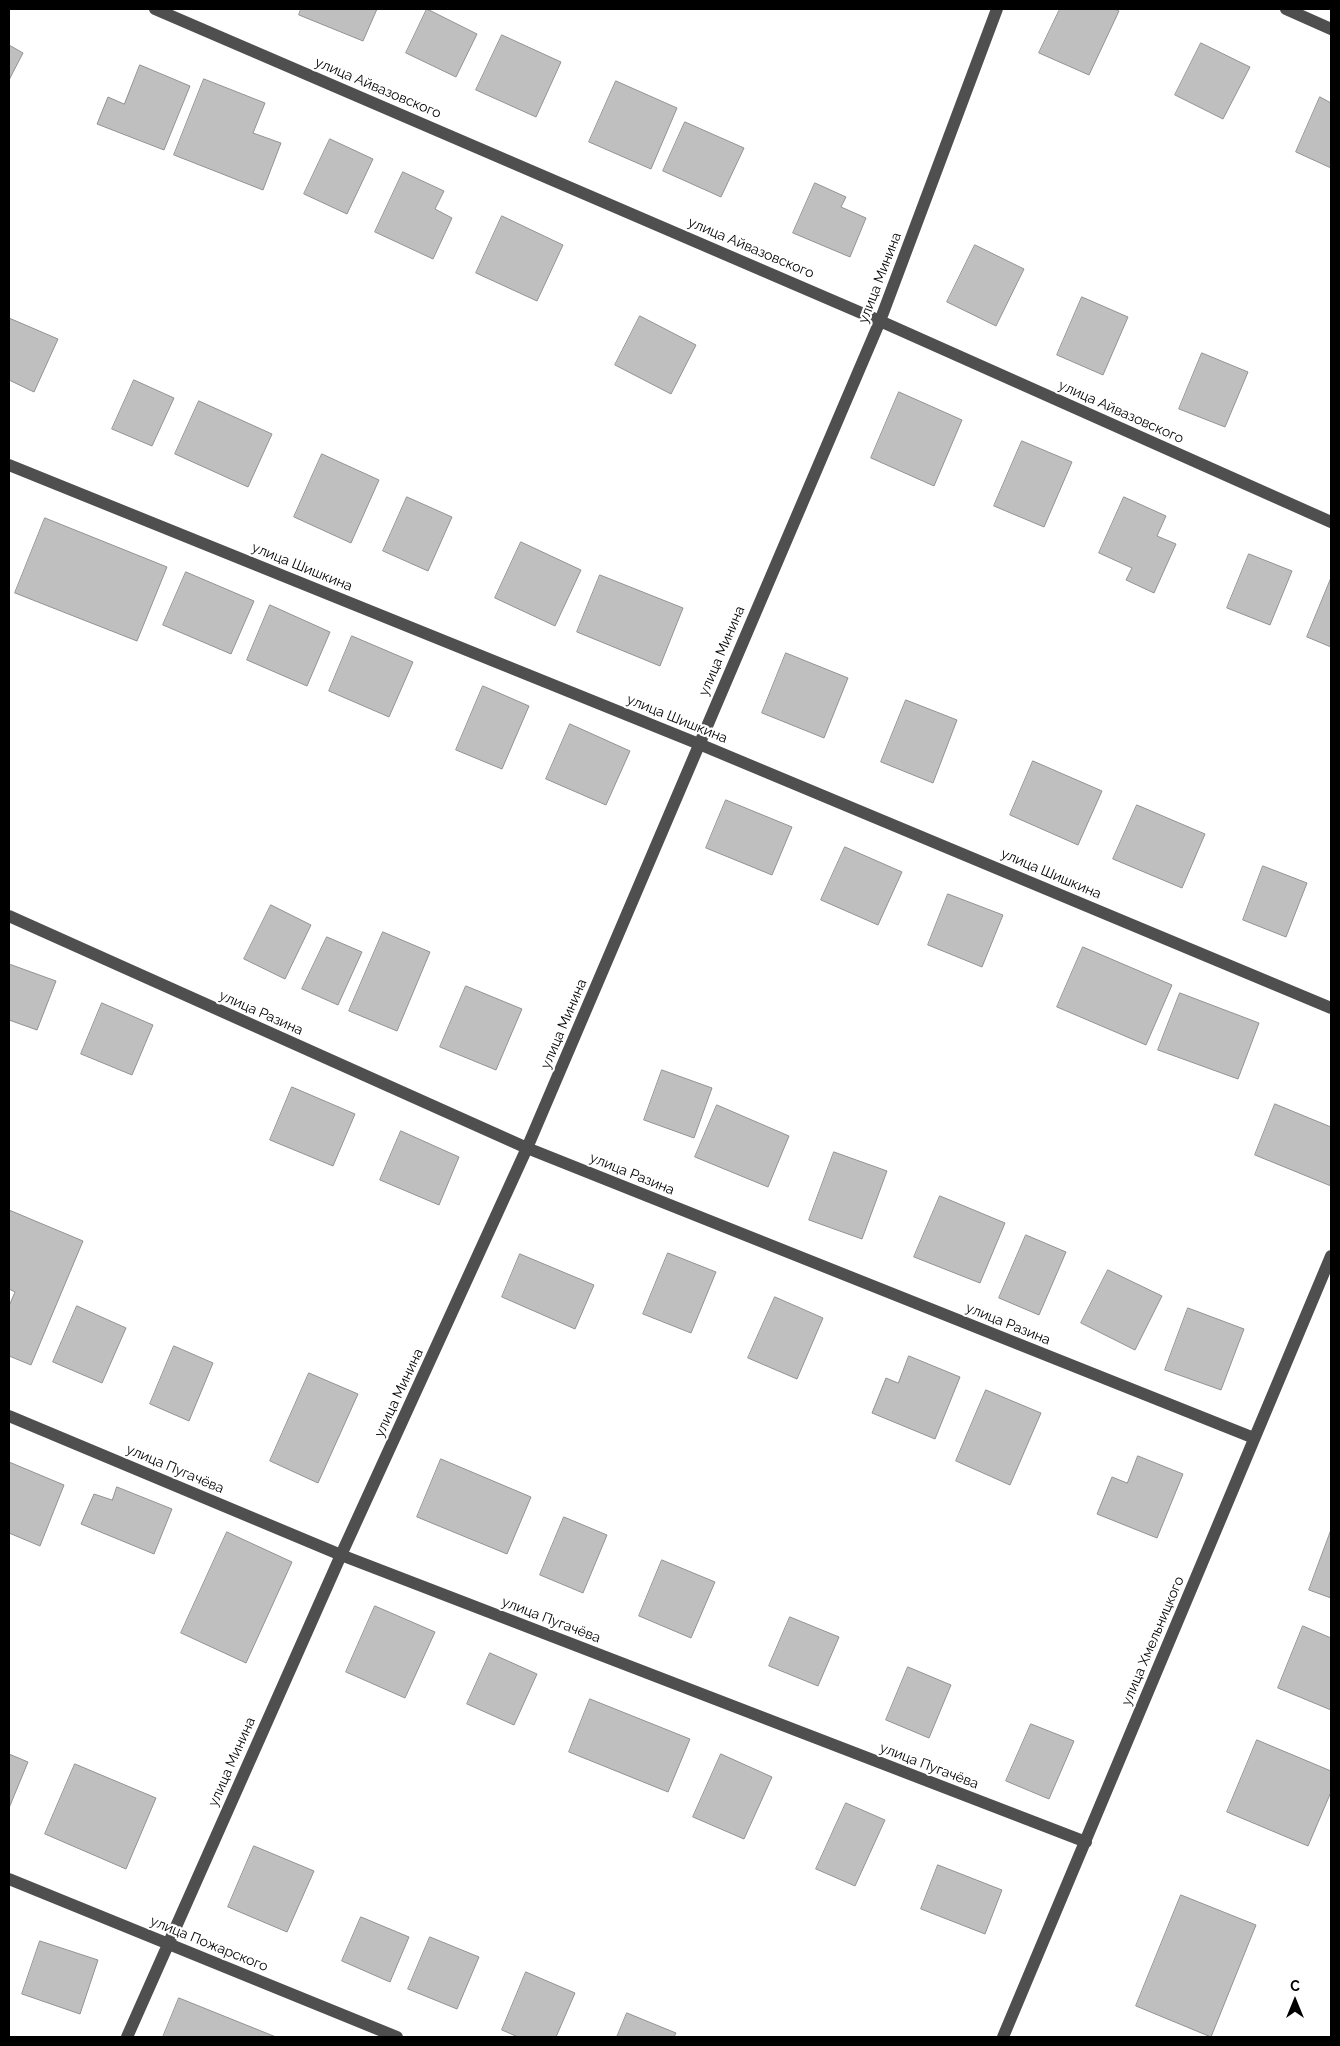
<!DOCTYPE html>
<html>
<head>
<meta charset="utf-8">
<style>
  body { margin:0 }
  #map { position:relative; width:1340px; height:2046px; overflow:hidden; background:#fff; font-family:Raleway,sans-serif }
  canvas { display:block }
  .frame { position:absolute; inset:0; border:10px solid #000; pointer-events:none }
  .north { position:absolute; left:1270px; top:1976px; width:50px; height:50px; -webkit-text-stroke:4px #fff; paint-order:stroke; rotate:0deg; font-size:14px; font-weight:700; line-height:20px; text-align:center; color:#000 }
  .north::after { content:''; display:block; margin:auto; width:18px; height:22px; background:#000; clip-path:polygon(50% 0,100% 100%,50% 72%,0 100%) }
</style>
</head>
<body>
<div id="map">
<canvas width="1340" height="2046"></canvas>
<div class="frame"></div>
<div class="north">С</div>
</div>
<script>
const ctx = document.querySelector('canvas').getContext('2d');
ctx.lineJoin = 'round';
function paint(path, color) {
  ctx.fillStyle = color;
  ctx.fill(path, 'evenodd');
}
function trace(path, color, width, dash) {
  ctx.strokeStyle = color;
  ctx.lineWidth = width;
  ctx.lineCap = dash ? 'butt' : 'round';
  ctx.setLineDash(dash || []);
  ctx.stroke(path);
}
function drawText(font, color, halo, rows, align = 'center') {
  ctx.font = font + ' Raleway,sans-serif';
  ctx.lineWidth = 4.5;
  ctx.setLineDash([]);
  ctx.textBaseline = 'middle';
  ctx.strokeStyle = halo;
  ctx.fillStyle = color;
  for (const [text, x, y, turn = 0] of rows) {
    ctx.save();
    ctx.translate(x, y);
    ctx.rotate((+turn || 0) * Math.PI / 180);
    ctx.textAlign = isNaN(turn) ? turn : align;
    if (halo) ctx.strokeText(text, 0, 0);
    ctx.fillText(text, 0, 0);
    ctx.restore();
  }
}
const building = new Path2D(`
  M 301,9 L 377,9 L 363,41 L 299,15 Z
  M 427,9 L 477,34 L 456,77 L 406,53 Z
  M 1060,9 L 1115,9 L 1119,11 L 1089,75 L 1039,53 Z
  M 502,35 L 561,62 L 536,117 L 476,90 Z
  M 1201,43 L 1250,67 L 1223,119 L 1175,95 Z
  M 9,45 L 23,53 L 9,80 Z
  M 140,65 L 190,86 L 164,150 L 97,124 L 108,97 L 124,104 Z
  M 204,79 L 265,103 L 253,133 L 281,143 L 263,190 L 174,155 Z
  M 616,81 L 677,108 L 651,169 L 589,142 Z
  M 1320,97 L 1331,103 L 1331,168 L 1296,152 Z
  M 685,122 L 744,148 L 721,197 L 663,171 Z
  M 330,139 L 373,159 L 347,214 L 304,194 Z
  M 403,172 L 444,191 L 435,209 L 452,218 L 433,259 L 375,232 Z
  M 815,183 L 846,197 L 841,207 L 866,218 L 850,257 L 793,233 Z
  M 502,216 L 563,245 L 537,301 L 476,273 Z
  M 975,245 L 1024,269 L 996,326 L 947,302 Z
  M 1082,297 L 1128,317 L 1103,375 L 1057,355 Z
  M 640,316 L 696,345 L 671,394 L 615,365 Z
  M 9,318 L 58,339 L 34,392 L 9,380 Z
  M 1202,353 L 1248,372 L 1225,427 L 1179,409 Z
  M 134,380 L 174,398 L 152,446 L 112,429 Z
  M 899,392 L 962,420 L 934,486 L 871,458 Z
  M 199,401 L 272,434 L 248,487 L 175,454 Z
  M 1022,441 L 1072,462 L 1044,527 L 994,506 Z
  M 322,454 L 379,480 L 351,543 L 294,517 Z
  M 407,497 L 452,517 L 428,571 L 383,551 Z
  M 1124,497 L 1166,516 L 1157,536 L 1176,544 L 1154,593 L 1126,580 L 1132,568 L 1099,553 Z
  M 45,518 L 167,567 L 137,641 L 15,593 Z
  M 521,542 L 581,570 L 555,626 L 495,598 Z
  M 1249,554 L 1292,571 L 1270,625 L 1227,608 Z
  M 186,572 L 254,601 L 231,654 L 163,625 Z
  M 600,575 L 683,608 L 660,666 L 577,632 Z
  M 1331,578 L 1331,647 L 1307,637 Z
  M 270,605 L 330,632 L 307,686 L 247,660 Z
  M 352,636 L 413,662 L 389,717 L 329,691 Z
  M 786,653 L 848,678 L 824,738 L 762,713 Z
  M 483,686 L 529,706 L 502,769 L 456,750 Z
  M 906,700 L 957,720 L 933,783 L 881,762 Z
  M 570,724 L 630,751 L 606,805 L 546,779 Z
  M 1033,761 L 1102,791 L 1078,845 L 1010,815 Z
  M 726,800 L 792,827 L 772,875 L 706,848 Z
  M 1137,805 L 1205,834 L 1182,888 L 1113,859 Z
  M 845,847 L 902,872 L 878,925 L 821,900 Z
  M 1263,866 L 1307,883 L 1286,937 L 1243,920 Z
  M 948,894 L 1003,915 L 982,967 L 928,945 Z
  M 271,905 L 311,925 L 285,979 L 244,959 Z
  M 383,932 L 430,952 L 397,1031 L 349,1011 Z
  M 327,937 L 362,952 L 338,1005 L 302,989 Z
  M 1083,947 L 1172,985 L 1146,1045 L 1057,1007 Z
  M 9,964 L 56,981 L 37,1030 L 9,1020 Z
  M 466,986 L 522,1009 L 496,1070 L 440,1047 Z
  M 1180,993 L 1259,1023 L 1238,1079 L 1158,1050 Z
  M 102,1003 L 153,1025 L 132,1075 L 81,1054 Z
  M 662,1070 L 712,1088 L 694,1138 L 644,1120 Z
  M 292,1087 L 355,1114 L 333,1166 L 270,1140 Z
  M 1275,1104 L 1331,1127 L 1331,1186 L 1255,1155 Z
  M 717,1105 L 789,1136 L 768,1187 L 695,1157 Z
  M 401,1131 L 459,1157 L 439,1205 L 380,1180 Z
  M 834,1152 L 887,1171 L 862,1239 L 809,1220 Z
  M 940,1196 L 1005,1223 L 980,1283 L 914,1257 Z
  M 9,1210 L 83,1241 L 31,1365 L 9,1356 L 9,1306 L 15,1292 L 9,1289 Z
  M 1026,1235 L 1066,1252 L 1039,1315 L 999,1298 Z
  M 668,1253 L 716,1272 L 691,1333 L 643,1314 Z
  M 520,1254 L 594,1285 L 575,1329 L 502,1297 Z
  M 1108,1270 L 1162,1296 L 1135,1350 L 1081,1323 Z
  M 775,1297 L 823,1318 L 797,1379 L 748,1358 Z
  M 77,1306 L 126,1328 L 102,1383 L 53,1362 Z
  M 1188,1308 L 1244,1329 L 1221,1390 L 1165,1370 Z
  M 174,1346 L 213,1363 L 189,1421 L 150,1404 Z
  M 909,1356 L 960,1377 L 935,1439 L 872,1413 L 886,1378 L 898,1383 Z
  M 309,1373 L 358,1394 L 318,1483 L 270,1461 Z
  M 986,1390 L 1041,1413 L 1010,1485 L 956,1461 Z
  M 1138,1456 L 1183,1474 L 1157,1538 L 1097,1514 L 1112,1477 L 1127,1483 Z
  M 441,1459 L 531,1497 L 507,1554 L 417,1517 Z
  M 9,1462 L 64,1485 L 40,1546 L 9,1533 Z
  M 117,1487 L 172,1509 L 154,1554 L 81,1524 L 94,1494 L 112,1500 Z
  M 564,1517 L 607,1535 L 583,1593 L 540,1575 Z
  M 1331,1530 L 1331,1598 L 1309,1590 Z
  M 227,1532 L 292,1562 L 246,1663 L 181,1633 Z
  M 662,1560 L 715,1582 L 691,1638 L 639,1616 Z
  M 375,1606 L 435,1632 L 405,1698 L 346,1672 Z
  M 790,1617 L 839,1637 L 818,1686 L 769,1666 Z
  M 1303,1626 L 1331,1638 L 1331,1710 L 1278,1688 Z
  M 490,1653 L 537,1674 L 514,1725 L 467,1704 Z
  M 908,1667 L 951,1685 L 929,1738 L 886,1720 Z
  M 590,1699 L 690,1739 L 668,1792 L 569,1752 Z
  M 1031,1724 L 1074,1741 L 1049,1799 L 1006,1781 Z
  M 1257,1740 L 1331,1771 L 1331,1792 L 1308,1846 L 1227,1812 Z
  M 9,1754 L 28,1762 L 9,1808 Z
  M 721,1754 L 772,1777 L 744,1839 L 693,1817 Z
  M 75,1764 L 156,1798 L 126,1869 L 45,1834 Z
  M 846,1803 L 885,1820 L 855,1886 L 816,1869 Z
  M 254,1846 L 314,1871 L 287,1932 L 228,1907 Z
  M 938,1865 L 1002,1890 L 985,1934 L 921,1909 Z
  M 1181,1895 L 1256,1925 L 1211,2037 L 1136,2006 Z
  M 361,1917 L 409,1937 L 390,1982 L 342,1961 Z
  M 430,1937 L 479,1957 L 457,2009 L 408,1989 Z
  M 40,1941 L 98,1960 L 80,2014 L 22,1994 Z
  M 526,1972 L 575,1993 L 556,2037 L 518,2037 L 502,2030 Z
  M 179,1998 L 276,2037 L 163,2037 Z
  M 627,2013 L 676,2033 L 674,2037 L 617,2037 Z`);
paint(building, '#bfbfbf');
trace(building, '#939393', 1);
trace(new Path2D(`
  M 155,9 L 880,321 L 1331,522
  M 1286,9 L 1331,29
  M 9,465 L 699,744 L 1331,1008
  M 9,916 L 527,1148 L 1254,1438
  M 9,1416 L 341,1555 L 1086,1842
  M 9,1879 L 397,2037
  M 127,2037 L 341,1555 L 527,1148 L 880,321 L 997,9
  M 1003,2037 L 1331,1256`), '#4f4f4f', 12);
drawText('14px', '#000', '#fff', [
  ["улица Айвазовского",378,88,23],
  ["улица Айвазовского",751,248,23],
  ["улица Минина",880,278,-69],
  ["улица Айвазовского",1121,412,24],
  ["улица Шишкина",302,567,22],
  ["улица Минина",722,651,-67],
  ["улица Шишкина",677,719,22],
  ["улица Шишкина",1051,874,23],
  ["улица Разина",261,1013,24],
  ["улица Минина",564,1024,-67],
  ["улица Разина",632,1174,22],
  ["улица Разина",1008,1324,22],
  ["улица Минина",399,1393,-65],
  ["улица Пугачёва",175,1469,23],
  ["улица Пугачёва",551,1620,21],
  ["улица Хмельницкого",1153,1641,-67],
  ["улица Минина",232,1762,-66],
  ["улица Пугачёва",929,1766,21],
  ["улица Пожарского",209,1944,22]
]);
</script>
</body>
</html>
